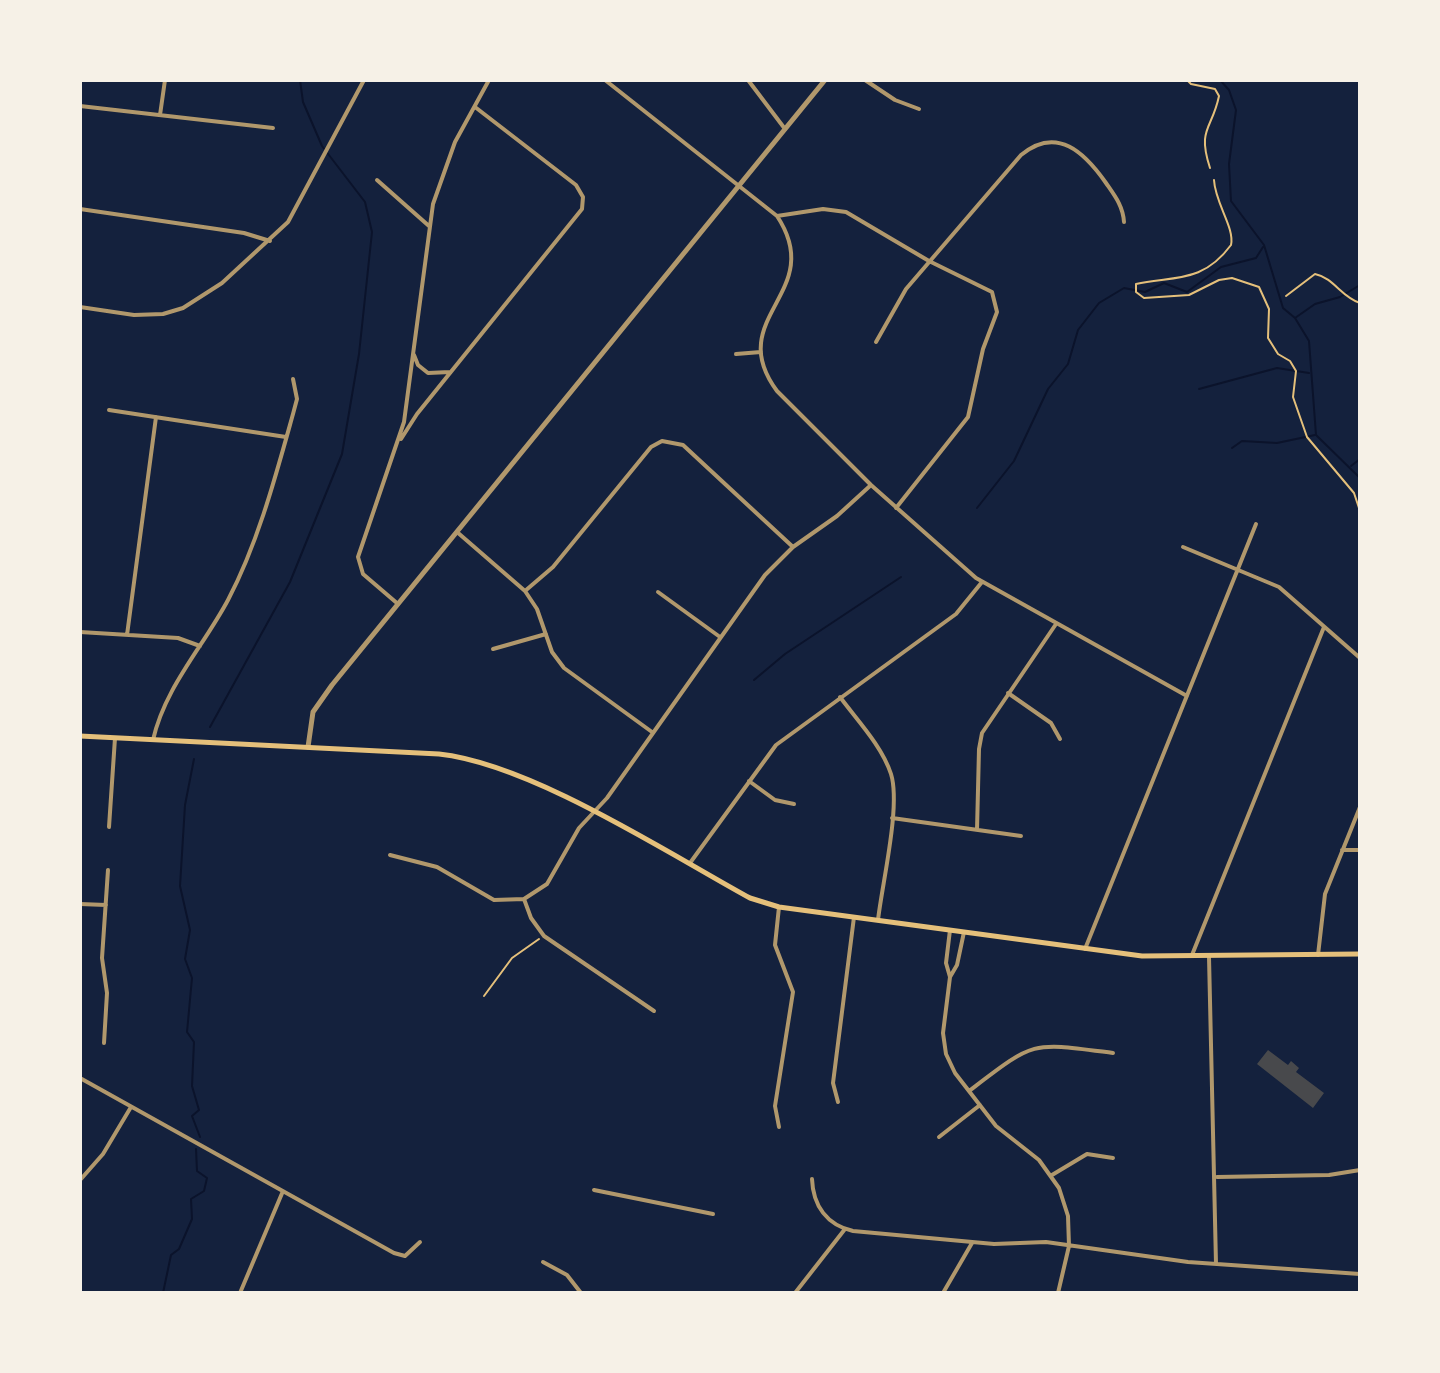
<!DOCTYPE html>
<html>
<head>
<meta charset="utf-8">
<style>
  body { margin:0 }
  #map { position:relative; width:1440px; height:1373px; overflow:hidden; background:#14213d; font-family:"Open Sans",sans-serif }
  canvas { display:block }
  .frame { position:absolute; inset:0; border:82px solid #f6f1e7; pointer-events:none }
</style>
</head>
<body>
<div id="map">
<canvas width="1440" height="1373"></canvas>
<div class="frame"></div>
</div>
<script>
const ctx = document.querySelector('canvas').getContext('2d');
ctx.lineJoin = 'round';
function trace(path, color, width, dash) {
  ctx.strokeStyle = color;
  ctx.lineWidth = width;
  ctx.lineCap = dash ? 'butt' : 'round';
  ctx.setLineDash(dash || []);
  ctx.stroke(path);
}
function paint(path, color) {
  ctx.fillStyle = color;
  ctx.fill(path, 'evenodd');
}
trace(new Path2D(`
  M 1220,80 L 1229,90 L 1236,110 L 1229,164 L 1231,201 L 1264,245 L 1283,308 L 1295,318 L 1309,341 L 1316,435 L 1360,478
  M 1295,318 L 1315,304 L 1340,297 L 1360,285
  M 1199,389 L 1277,368 L 1309,373
  M 1232,448 L 1242,441 L 1277,443 L 1315,435
  M 1351,466 L 1360,459
  M 977,508 L 1014,461 L 1048,389 L 1068,364 L 1078,330 L 1099,303 L 1124,288 L 1145,292 L 1164,283 L 1187,292 L 1221,267 L 1256,258 L 1263,247
  M 754,680 L 785,654 L 901,577
  M 210,727 L 290,582 L 342,454 L 359,354 L 372,232 L 365,202 L 322,146 L 303,102 L 300,80
  M 194,759 L 185,805 L 180,886 L 190,930 L 185,959 L 192,978 L 187,1032 L 194,1042 L 192,1086 L 199,1110 L 192,1116 L 200,1137
  M 163,1293 L 171,1255 L 179,1249 L 192,1219 L 191,1199 L 204,1191 L 207,1178 L 197,1171 L 196,1149`), '#0b132b', 2);
paint(new Path2D(`
  M 1268,1050 L 1288,1065 L 1291,1061 L 1299,1068 L 1296,1072 L 1324,1093 L 1313,1108 L 1257,1064 Z`), '#48494c');
trace(new Path2D(`
  M 1187,80 L 1191,84 L 1215,89 L 1219,96 C 1212,130 1197,128 1210,168
  M 1214,180 C 1215,203 1235,228 1231,245 C 1203,283 1175,276 1136,284 L 1136,292 L 1144,298 L 1189,295 L 1219,280 L 1232,278 L 1259,287 L 1269,309 L 1268,338 L 1278,354 L 1290,361 L 1296,371 L 1293,397 L 1307,437 L 1354,493 L 1360,511
  M 1286,296 L 1315,274 C 1334,278 1341,297 1360,303
  M 484,996 L 512,958 L 539,939`), '#e5c07b', 2);
trace(new Path2D(`
  M 605,80 L 777,216 L 823,209 L 846,212 L 929,261 L 992,292 L 997,312 L 983,349 L 968,417 L 896,508
  M 748,80 L 785,129
  M 865,80 L 895,100 L 919,109
  M 80,106 L 273,128
  M 160,115 L 165,80
  M 377,180 L 429,226
  M 80,209 L 244,233 L 270,241
  M 777,216 C 828,293 722,317 777,391 L 871,485 L 976,578 L 1187,696
  M 80,307 L 134,315 L 163,314 L 183,308 L 222,283 L 288,222 L 364,80
  M 876,342 L 906,289 L 1021,155 C 1057,125 1085,153 1106,183 C 1115,196 1123,206 1124,222
  M 736,354 L 761,352
  M 414,355 L 418,365 L 428,373 L 450,372
  M 109,410 L 286,437
  M 401,439 L 417,414 L 582,209 L 583,197 L 576,185 L 475,107
  M 457,532 L 525,591 L 537,609 L 552,652 L 564,668 L 652,732
  M 1183,547 L 1279,587 L 1360,658
  M 525,591 L 553,567 L 651,447 L 662,441 L 683,445 L 793,547
  M 658,592 L 720,637
  M 398,604 L 363,574 L 358,557 L 404,422 L 433,204 L 455,142 L 489,80
  M 80,632 L 178,638 L 200,646
  M 127,635 L 156,417
  M 493,649 L 546,634
  M 1008,693 L 1051,723 L 1060,739
  M 840,697 C 857,720 882,746 891,774 C 901,806 882,884 878,920
  M 153,740 C 165,687 203,647 228,600 C 258,543 276,475 293,414 L 297,399 L 293,379
  M 749,781 L 775,800 L 794,804
  M 892,818 L 1021,836
  M 109,827 L 115,738
  M 977,830 L 979,749 L 982,733 L 1056,624
  M 1342,850 L 1360,850
  M 390,855 L 437,867 L 494,900 L 524,899 L 547,884 L 579,828 L 607,798 L 765,575 L 793,547 L 837,516 L 871,485
  M 690,863 L 776,745 L 956,614 L 982,582
  M 524,899 L 531,918 L 544,936 L 654,1011
  M 80,904 L 106,905
  M 950,930 L 946,963 L 950,977 L 943,1033 L 946,1054 L 955,1073 L 996,1126 L 1039,1160 L 1059,1188 L 1068,1216 L 1069,1246 L 1058,1293
  M 1085,949 L 1256,524
  M 1192,955 L 1324,627
  M 1318,955 L 1325,894 L 1360,807
  M 1209,957 L 1216,1264
  M 950,977 L 957,965 L 964,932
  M 104,1043 L 107,993 L 102,958 L 108,870
  M 80,1078 L 394,1253 L 405,1256 L 420,1242
  M 969,1091 C 1036,1040 1030,1042 1113,1053
  M 838,1102 L 833,1083 L 854,917
  M 779,1127 L 775,1106 L 793,992 L 775,945 L 779,907
  M 939,1137 L 980,1105
  M 1052,1175 L 1087,1154 L 1113,1158
  M 1217,1177 L 1329,1175 L 1360,1170
  M 81,1179 L 103,1154 L 131,1107
  M 812,1179 C 813,1206 827,1225 853,1231 L 994,1244 L 1046,1242 L 1188,1262 L 1360,1274
  M 594,1190 L 713,1214
  M 543,1262 L 567,1275 L 581,1293
  M 240,1293 L 283,1191
  M 795,1293 L 845,1229
  M 943,1293 L 972,1243`), '#b1986c', 4);
trace(new Path2D(`
  M 308,747 L 313,712 L 332,685 L 825,80`), '#b1986c', 5);
trace(new Path2D(`
  M 80,736 L 439,754 C 531,764 666,852 750,898 L 779,907 L 1142,956 L 1360,954`), '#e5c07b', 5);
</script>
</body>
</html>
